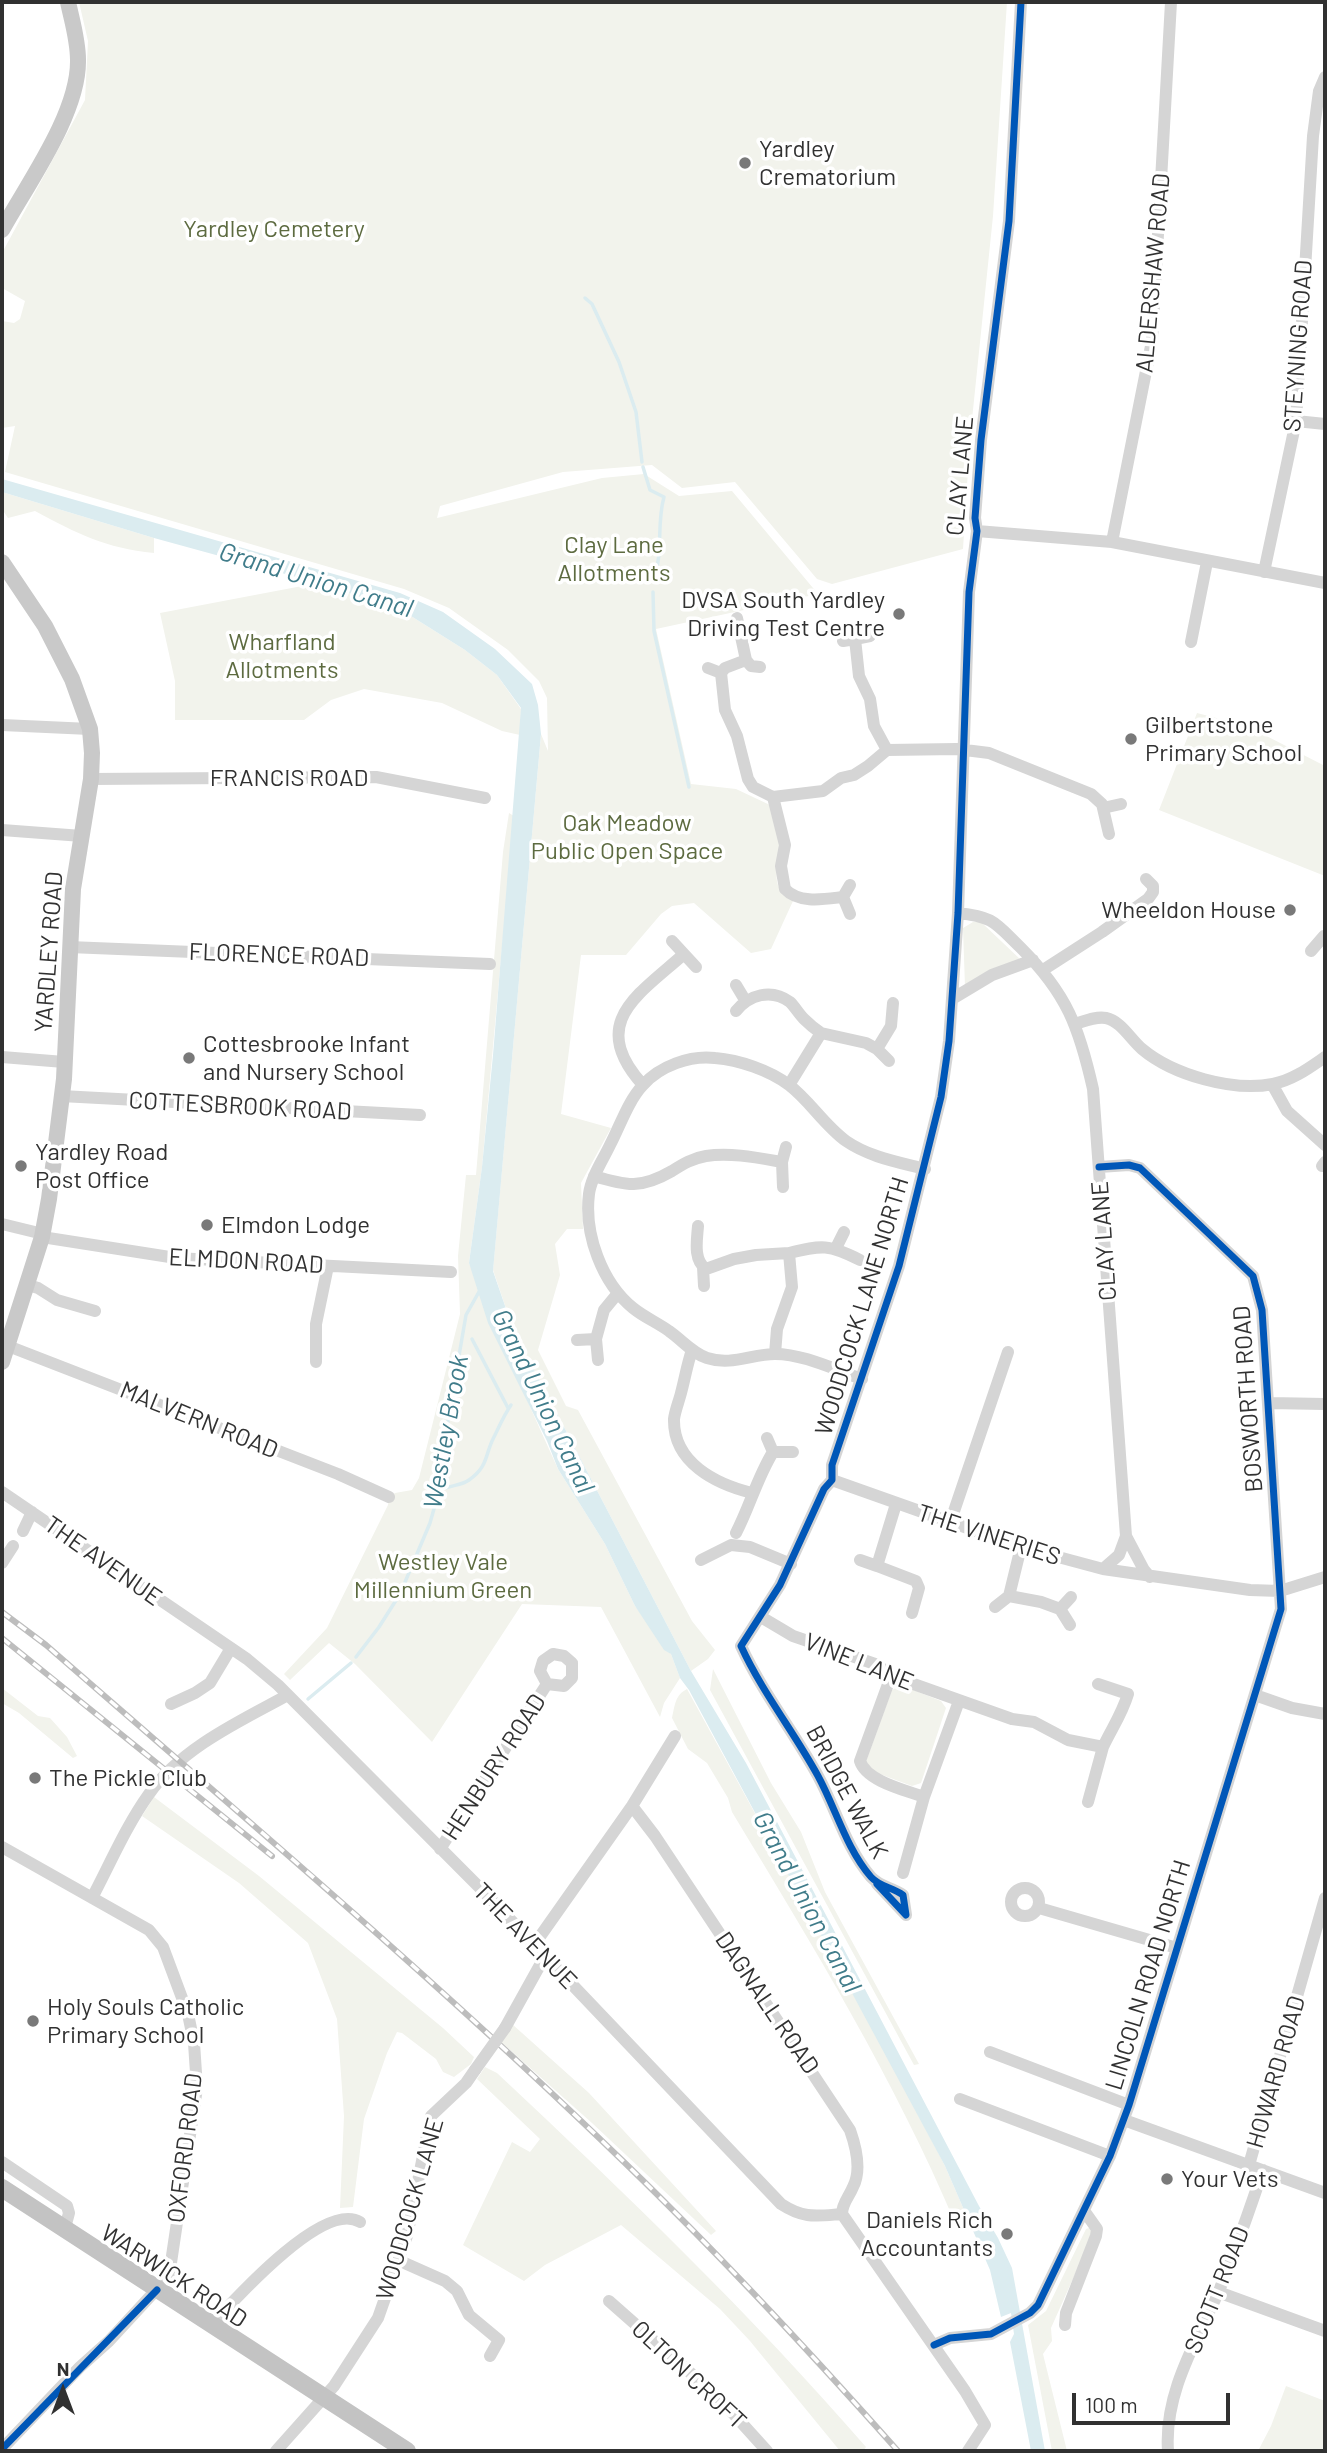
<!DOCTYPE html>
<html>
<head>
<meta charset="utf-8">
<style>
  body { margin:0 }
  #map { position:relative; width:1327px; height:2453px; overflow:hidden; background:#fff; font-family:Barlow,sans-serif }
  canvas { display:block }
  .frame { position:absolute; inset:0; border:4px solid #313131; pointer-events:none }
  .north { position:absolute; left:28px; top:2355px; width:70px; height:70px; -webkit-text-stroke:5px #fff; paint-order:stroke; rotate:0deg; font-size:19px; font-weight:700; line-height:28px; text-align:center; color:#313131 }
  .north::after { content:''; display:block; margin:auto; width:24px; height:32px; background:#313131; clip-path:polygon(50% 0,100% 100%,50% 72%,0 100%) }
  .scale { position:absolute; left:1072px; top:2393px; width:158px; height:32px; box-sizing:border-box; border:4px solid #313131; border-top:0; padding-left:9px; font-size:21px; line-height:24px; white-space:nowrap; color:#313131; -webkit-text-stroke:5px #fff; paint-order:stroke }
</style>
</head>
<body>
<div id="map">
<canvas width="1327" height="2453"></canvas>
<div class="frame"></div>
<div class="north">N</div>
<div class="scale">100 m</div>
</div>
<script>
const ctx = document.querySelector('canvas').getContext('2d');
ctx.lineJoin = 'round';
function paint(path, color) {
  ctx.fillStyle = color;
  ctx.fill(path, 'evenodd');
}
function trace(path, color, width, dash) {
  ctx.strokeStyle = color;
  ctx.lineWidth = width;
  ctx.lineCap = dash ? 'butt' : 'round';
  ctx.setLineDash(dash || []);
  ctx.stroke(path);
}
function drawText(font, color, halo, rows, align = 'center') {
  ctx.font = font + ' Barlow,sans-serif';
  ctx.lineWidth = 7;
  ctx.setLineDash([]);
  ctx.textBaseline = 'middle';
  ctx.strokeStyle = halo;
  ctx.fillStyle = color;
  for (const [text, x, y, turn = 0] of rows) {
    ctx.save();
    ctx.translate(x, y);
    ctx.rotate((+turn || 0) * Math.PI / 180);
    ctx.textAlign = isNaN(turn) ? turn : align;
    if (halo) ctx.strokeText(text, 0, 0);
    ctx.fillText(text, 0, 0);
    ctx.restore();
  }
}
paint(new Path2D(`
  M 79,2 L 1007,2 L 993,216 L 970,439 L 963,549 L 832,584 L 817,579 L 735,482 L 682,488 L 652,465 L 563,472 L 440,506 L 437,518 L 602,478 L 644,474 L 679,496 L 732,491 L 818,594 L 656,629 L 691,784 L 736,789 L 770,805 C 773,817 778,830 779,842 C 782,867 765,884 793,901 L 771,949 L 751,953 L 694,903 L 672,906 L 661,914 L 626,955 L 581,955 L 561,1114 L 611,1128 L 581,1183 L 583,1229 L 567,1229 L 555,1244 L 560,1275 L 538,1350 L 566,1406 L 578,1410 L 692,1621 L 715,1650 L 708,1659 L 691,1671 L 513,1329 L 493,1270 L 541,734 L 548,751 L 547,698 L 539,681 L 508,650 L 449,608 L 404,589 L 5,472 L 15,426 L 2,428 L 2,321 L 14,323 L 20,319 L 25,301 L 2,288 L 2,253 L 85,100 L 88,41 Z
  M 2,492 L 154,538 L 154,553 C 105,548 78,534 35,511 L 8,518 L 2,509 Z
  M 318,583 L 403,611 L 465,650 L 497,675 L 521,709 L 520,735 L 502,731 L 442,703 L 364,689 L 331,700 L 304,720 L 175,720 L 175,681 L 160,613 Z
  M 1197,713 L 1247,726 L 1325,766 L 1325,876 L 1159,810 Z
  M 509,813 L 514,816 L 482,1167 L 469,1263 L 521,1387 L 558,1469 L 605,1544 L 635,1606 L 671,1654 L 680,1678 L 664,1703 L 660,1717 L 601,1607 L 522,1604 L 432,1742 L 355,1664 L 329,1643 L 290,1680 L 284,1674 L 327,1628 L 388,1505 L 389,1497 L 395,1493 L 412,1490 L 419,1478 L 460,1314 L 458,1256 L 466,1175 L 476,1175 L 503,852 Z
  M 973,922 L 981,922 L 1021,960 L 965,987 L 963,928 Z
  M 713,1669 L 771,1783 L 801,1832 L 825,1892 L 919,2064 L 914,2065 L 710,1690 Z
  M 901,1685 L 941,1701 L 946,1708 L 921,1783 L 912,1786 L 869,1770 L 865,1764 L 892,1690 Z
  M 2,1688 L 38,1716 L 50,1718 L 67,1737 L 77,1756 L 73,1758 L 19,1713 L 2,1703 Z
  M 687,1689 L 904,2086 L 945,2166 L 968,2219 L 956,2225 C 895,2080 813,1946 732,1812 L 728,1798 L 707,1763 L 688,1749 L 672,1718 C 675,1705 675,1695 687,1689 Z
  M 154,1797 L 259,1876 L 443,2028 L 474,2057 L 471,2064 L 454,2077 L 443,2072 L 436,2059 L 402,2033 L 397,2032 L 387,2053 L 364,2119 L 353,2207 L 340,2208 L 344,2116 L 337,2019 L 308,1943 L 239,1883 L 142,1816 Z
  M 512,2024 L 589,2093 L 716,2231 L 711,2235 L 592,2123 L 501,2042 Z
  M 485,2067 L 497,2073 C 625,2193 751,2314 866,2447 L 863,2451 L 840,2451 L 750,2341 L 720,2309 L 621,2225 L 545,2265 L 524,2281 L 463,2245 L 512,2142 L 530,2152 L 540,2139 L 477,2079 Z
  M 1089,2228 L 1092,2229 L 1092,2236 L 1051,2328 L 1052,2341 L 1043,2354 L 1067,2451 L 1052,2451 L 1028,2325 L 1046,2311 L 1086,2229 Z
  M 1286,2386 L 1325,2401 L 1325,2451 L 1258,2451 L 1271,2426 Z`), '#f2f3ec');
paint(new Path2D(`
  M 2,479 L 400,593 L 443,612 L 495,649 L 532,684 L 538,705 L 541,734 L 493,1271 L 513,1329 L 691,1671 L 746,1763 L 979,2206 L 998,2238 L 1012,2268 L 1045,2451 L 1031,2451 L 1010,2342 L 1014,2334 L 1011,2313 L 1001,2317 L 990,2270 L 945,2166 L 689,1690 L 680,1678 L 671,1654 L 664,1650 L 635,1606 L 605,1544 L 558,1469 L 547,1441 L 488,1323 L 469,1263 L 482,1167 L 493,1055 L 521,708 L 497,675 L 465,650 L 403,611 L 318,583 L 154,538 L 2,492 Z`), '#dbecf0');
trace(new Path2D(`
  M 585,298 L 592,304 L 619,362 L 636,412 L 642,462
  M 643,467 L 650,490 L 664,497 C 656,525 664,553 653,581
  M 653,592 L 654,631 L 689,787
  M 472,1339 L 508,1408
  M 439,1491 C 449,1485 461,1486 469,1480 C 488,1467 485,1455 493,1439 C 499,1427 504,1415 511,1405
  M 356,1657 L 379,1627 L 400,1594 L 430,1523 L 439,1491 L 449,1414 L 466,1315 L 480,1290
  M 308,1699 L 351,1663`), '#dbecf0', 3.5);
trace(new Path2D(`
  M 1296,421 L 1325,424
  M 977,531 L 1112,542 L 1325,583
  M 1112,542 L 1152,341 L 1171,2
  M 1264,572 L 1296,421 L 1313,136 L 1319,91 L 1325,77
  M 737,618 L 746,660 L 751,666 L 760,667
  M 855,639 L 870,636
  M 843,641 L 855,639 L 859,676 L 870,699 L 874,726 L 887,750
  M 1191,642 L 1207,562
  M 746,660 L 725,668 L 721,673 L 725,710 L 737,736 L 748,779 L 753,787 L 773,797 L 823,791 L 841,778 L 854,775 L 868,766 L 887,750 L 957,749 L 989,753 L 1091,794 L 1102,804 L 1109,834
  M 708,668 L 721,673
  M 2,725 L 90,729
  M 91,779 L 376,777 L 485,798
  M 773,797 L 785,845 L 781,866 L 785,889 C 799,904 825,899 843,897 L 850,885
  M 1103,808 L 1121,804
  M 2,830 L 82,836
  M 843,897 L 850,914
  M 958,913 C 995,917 995,923 1021,948 C 1067,994 1079,1027 1093,1089 L 1126,1536 L 1144,1570 L 1150,1577
  M 672,941 L 696,967
  M 69,947 L 490,964
  M 1311,951 L 1324,936 L 1325,938
  M 1043,970 L 1102,932 L 1148,899 L 1153,892 L 1153,886 L 1146,879
  M 736,985 L 745,1000
  M 952,999 L 992,975 L 1033,960
  M 736,1011 C 749,995 771,988 790,1002 C 795,1007 799,1014 804,1019 C 809,1024 815,1029 821,1033 L 789,1085
  M 1075,1024 C 1085,1021 1096,1016 1106,1018 C 1121,1021 1131,1040 1142,1049 C 1173,1075 1233,1092 1273,1084 C 1293,1080 1309,1068 1325,1057
  M 821,1033 L 866,1043 L 877,1049 L 891,1026 L 893,1003
  M 877,1049 L 889,1061
  M 2,1057 L 64,1062
  M 1272,1084 L 1287,1111 L 1325,1145
  M 643,1085 C 587,1023 638,995 684,954
  M 61,1096 L 420,1115
  M 782,1162 L 783,1187
  M 1322,1166 L 1325,1162
  M 594,1176 C 627,1186 641,1189 672,1171 C 683,1164 693,1158 706,1156 C 730,1152 759,1158 782,1162 L 786,1147
  M 2,1224 L 43,1234
  M 698,1226 C 697,1240 693,1260 706,1269 L 734,1259 L 756,1255 L 789,1253 L 792,1287 L 777,1329 L 775,1354
  M 42,1237 L 176,1258 L 451,1272
  M 836,1248 L 844,1232
  M 789,1253 C 822,1245 829,1244 860,1260
  M 703,1267 L 704,1286
  M 28,1285 L 38,1288 L 57,1300 L 95,1311
  M 596,1339 L 604,1310 L 618,1293
  M 577,1340 L 596,1339 L 598,1360
  M 8,1346 L 338,1474 L 389,1497
  M 692,1350 C 687,1365 685,1378 681,1393 C 679,1401 675,1411 674,1419 C 673,1463 716,1484 752,1493
  M 316,1362 L 316,1324 L 328,1266
  M 862,1379 C 835,1370 804,1354 775,1354 C 752,1354 731,1366 707,1358 C 692,1353 682,1340 669,1331 C 658,1323 644,1317 633,1308 C 602,1283 584,1234 589,1194 C 591,1177 603,1160 610,1145 C 620,1126 628,1101 643,1085 C 660,1066 690,1055 715,1058 C 739,1060 769,1070 789,1085 C 810,1101 824,1125 846,1141 C 869,1157 898,1162 925,1169
  M 1269,1403 L 1325,1404
  M 767,1438 L 773,1452 L 793,1452
  M 832,1480 L 1021,1547 L 1103,1569 L 1250,1590 L 1280,1591 L 1325,1577
  M 2,1492 L 247,1659 L 278,1685 L 484,1892 L 781,2204 C 804,2219 816,2216 842,2214
  M 896,1504 L 877,1566 L 916,1581 L 919,1588 L 912,1613
  M 950,1523 L 1008,1352
  M 23,1531 L 32,1512
  M 736,1533 C 750,1506 757,1478 773,1452
  M 1021,1547 L 1009,1596 L 1041,1602 L 1060,1609 L 1070,1625
  M 701,1560 L 731,1545 L 750,1547 L 791,1564
  M 860,1560 L 877,1566
  M 2,1563 L 13,1546
  M 1103,1569 L 1119,1555 L 1126,1536
  M 995,1607 L 1009,1596
  M 1060,1609 L 1071,1597
  M 761,1617 L 793,1636 L 878,1665 L 891,1676 L 1012,1719 L 1034,1722 L 1068,1740 L 1103,1747 C 1112,1728 1122,1714 1128,1694 L 1098,1684
  M 891,1676 L 860,1761 C 866,1781 905,1790 924,1797
  M 1255,1695 L 1292,1708 L 1325,1714
  M 171,1704 L 195,1693 L 210,1683 L 231,1648
  M 1088,1802 L 1103,1747
  M 632,1806 L 655,1836 L 850,2130 C 856,2147 862,2170 853,2187 C 849,2197 842,2203 842,2214
  M 2,1847 L 149,1930 L 163,1947 L 188,2014 L 194,2043 L 197,2088 L 169,2276 L 109,2341 L 80,2367 L 2,2449
  M 440,1849 L 547,1684 L 540,1671 L 543,1661 L 553,1654 L 564,1656 L 572,1663 L 572,1678 L 564,1686 L 547,1684
  M 903,1873 L 924,1797 L 959,1701
  M 877,1884 L 906,1915 L 903,1895 C 892,1887 880,1887 871,1877 C 846,1848 836,1809 818,1776 C 794,1732 762,1692 741,1646 L 780,1585 L 824,1489 L 832,1480 L 832,1465 L 899,1266 L 941,1097 L 949,1041 L 958,913 L 969,592 L 977,531 L 975,518 L 981,440 L 1009,221 L 1021,2
  M1011 1902a14 14 0 1 1 28 0a14 14 0 1 1-28 0Z
  M 92,1898 C 110,1864 126,1826 149,1794 C 181,1748 240,1721 288,1695
  M 1039,1908 L 1177,1948
  M 534,1945 L 632,1806 L 675,1736
  M 505,2028 L 545,1956
  M 990,2052 L 1129,2105
  M 960,2099 L 1110,2156
  M 1124,2120 L 1325,2193
  M 2,2162 L 67,2206 L 69,2213 L 65,2228
  M 1249,2165 L 1325,1898
  M 842,2214 L 965,2391 L 985,2425 L 968,2451
  M 400,2261 L 445,2281 L 457,2291 L 469,2315 L 499,2340 L 490,2356
  M 1218,2292 L 1325,2331
  M 609,2301 L 720,2399 L 767,2451
  M 212,2324 C 235,2299 324,2200 360,2222
  M 1065,2325 L 1066,2313 L 1096,2236 L 1097,2229 L 1085,2212
  M 934,2345 L 950,2338 L 991,2334 L 1030,2313 L 1038,2305 L 1110,2156 L 1129,2105 L 1281,1609 L 1262,1310 L 1253,1276 L 1140,1168 L 1129,1165 L 1099,1167
  M 276,2451 L 334,2386 L 378,2318 L 407,2236 L 431,2116 L 466,2083 L 475,2070
  M 1168,2451 C 1164,2394 1195,2344 1218,2293 C 1235,2253 1249,2211 1263,2170`), '#d5d5d5', 12);
trace(new Path2D(`
  M 2,230 C 28,183 79,113 78,60 C 78,40 72,21 68,2
  M 2,562 L 45,626 L 72,679 L 90,729 L 92,753 L 91,779 L 73,889 L 64,1079 L 49,1199 L 42,1237 L 2,1362`), '#c9c9c9', 16);
trace(new Path2D(`
  M 2,2188 L 407,2451`), '#c3c3c3', 18);
const rail = new Path2D(`
  M 2,1612 L 46,1645 C 241,1815 440,1983 626,2164 C 721,2256 810,2352 898,2451
  M 2,1638 L 272,1856`);
trace(rail, '#bdbdbd', 6);
trace(rail, '#fff', 3.5, [10]);
trace(new Path2D(`
  M 475,2070 L 505,2028`), '#d5d5d5', 12);
trace(new Path2D(`
  M 877,1884 L 906,1915 L 903,1895 C 892,1887 880,1887 871,1877 C 846,1848 836,1809 818,1776 C 794,1732 762,1692 741,1646 L 780,1585 L 824,1489 L 832,1480 L 832,1465 L 899,1266 L 941,1097 L 949,1041 L 958,913 L 969,592 L 977,531 L 975,518 L 981,440 L 1009,221 L 1021,2
  M 934,2345 L 950,2338 L 991,2334 L 1030,2313 L 1038,2305 L 1110,2156 L 1129,2105 L 1281,1609 L 1262,1310 L 1253,1276 L 1140,1168 L 1129,1165 L 1099,1167
  M 2,2449 L 157,2290`), '#0057b8', 7);
for (const [x, y, r, color] of [
  [745,163,7,"#797979"],
  [899,614,7,"#797979"],
  [1131,739,7,"#797979"],
  [1290,910,7,"#797979"],
  [189,1058,7,"#797979"],
  [21,1166,7,"#797979"],
  [207,1225,7,"#797979"],
  [35,1778,7,"#797979"],
  [33,2021,7,"#797979"],
  [1167,2179,7,"#797979"],
  [1007,2234,7,"#797979"]
]) {
  const dot = new Path2D();
  dot.arc(x, y, r, 0, 2 * Math.PI);
  ctx.fillStyle = color;
  ctx.fill(dot);
  trace(dot, '#fff', 2.5);
}
drawText('24px', '#313131', '#fff', [
  ["Yardley",759,149],
  ["Crematorium",759,177],
  ["DVSA South Yardley",885,600,"right"],
  ["Driving Test Centre",885,628,"right"],
  ["Gilbertstone",1145,725],
  ["Primary School",1145,753],
  ["Wheeldon House",1276,910,"right"],
  ["Cottesbrooke Infant",203,1044],
  ["and Nursery School",203,1072],
  ["Yardley Road",35,1152],
  ["Post Office",35,1180],
  ["Elmdon Lodge",221,1225],
  ["The Pickle Club",49,1778],
  ["Holy Souls Catholic",47,2007],
  ["Primary School",47,2035],
  ["Your Vets",1181,2179],
  ["Daniels Rich",993,2220,"right"],
  ["Accountants",993,2248,"right"]
], 'left');
drawText('24px', '#5d6b40', '#fff', [
  ["Yardley Cemetery",274,229],
  ["Clay Lane",614,545],
  ["Allotments",614,573],
  ["Wharfland",282,642],
  ["Allotments",282,670],
  ["Oak Meadow",627,823],
  ["Public Open Space",627,851],
  ["Westley Vale",443,1562],
  ["Millennium Green",443,1590]
]);
drawText('24px', '#313131', '#fff', [
  ["ALDERSHAW ROAD",1153,273,-85],
  ["STEYNING ROAD",1298,346,-86],
  ["CLAY LANE",960,476,-85],
  ["FRANCIS ROAD",289,778],
  ["YARDLEY ROAD",49,952,-86],
  ["FLORENCE ROAD",279,955,2],
  ["COTTESBROOK ROAD",240,1106,3],
  ["CLAY LANE",1104,1241,-94],
  ["ELMDON ROAD",246,1261,3],
  ["WOODCOCK LANE NORTH",862,1306,-73],
  ["BOSWORTH ROAD",1248,1399,-94],
  ["MALVERN ROAD",199,1420,22],
  ["THE VINERIES",989,1535,18],
  ["THE AVENUE",103,1561,35],
  ["VINE LANE",859,1662,22],
  ["HENBURY ROAD",494,1767,-57],
  ["BRIDGE WALK",847,1792,62],
  ["THE AVENUE",525,1936,46],
  ["LINCOLN ROAD NORTH",1148,1975,-73],
  ["DAGNALL ROAD",767,2003,56],
  ["HOWARD ROAD",1276,2072,-74],
  ["OXFORD ROAD",185,2148,-83],
  ["WOODCOCK LANE",410,2209,-74],
  ["WARWICK ROAD",174,2276,33],
  ["SCOTT ROAD",1217,2290,-68],
  ["OLTON CROFT",689,2375,43]
]);
drawText('italic 26px', '#407c8a', '#fff', [
  ["Grand Union Canal",316,580,17],
  ["Grand Union Canal",543,1401,64],
  ["Westley Brook",446,1432,-80],
  ["Grand Union Canal",807,1902,62]
]);
</script>
</body>
</html>
